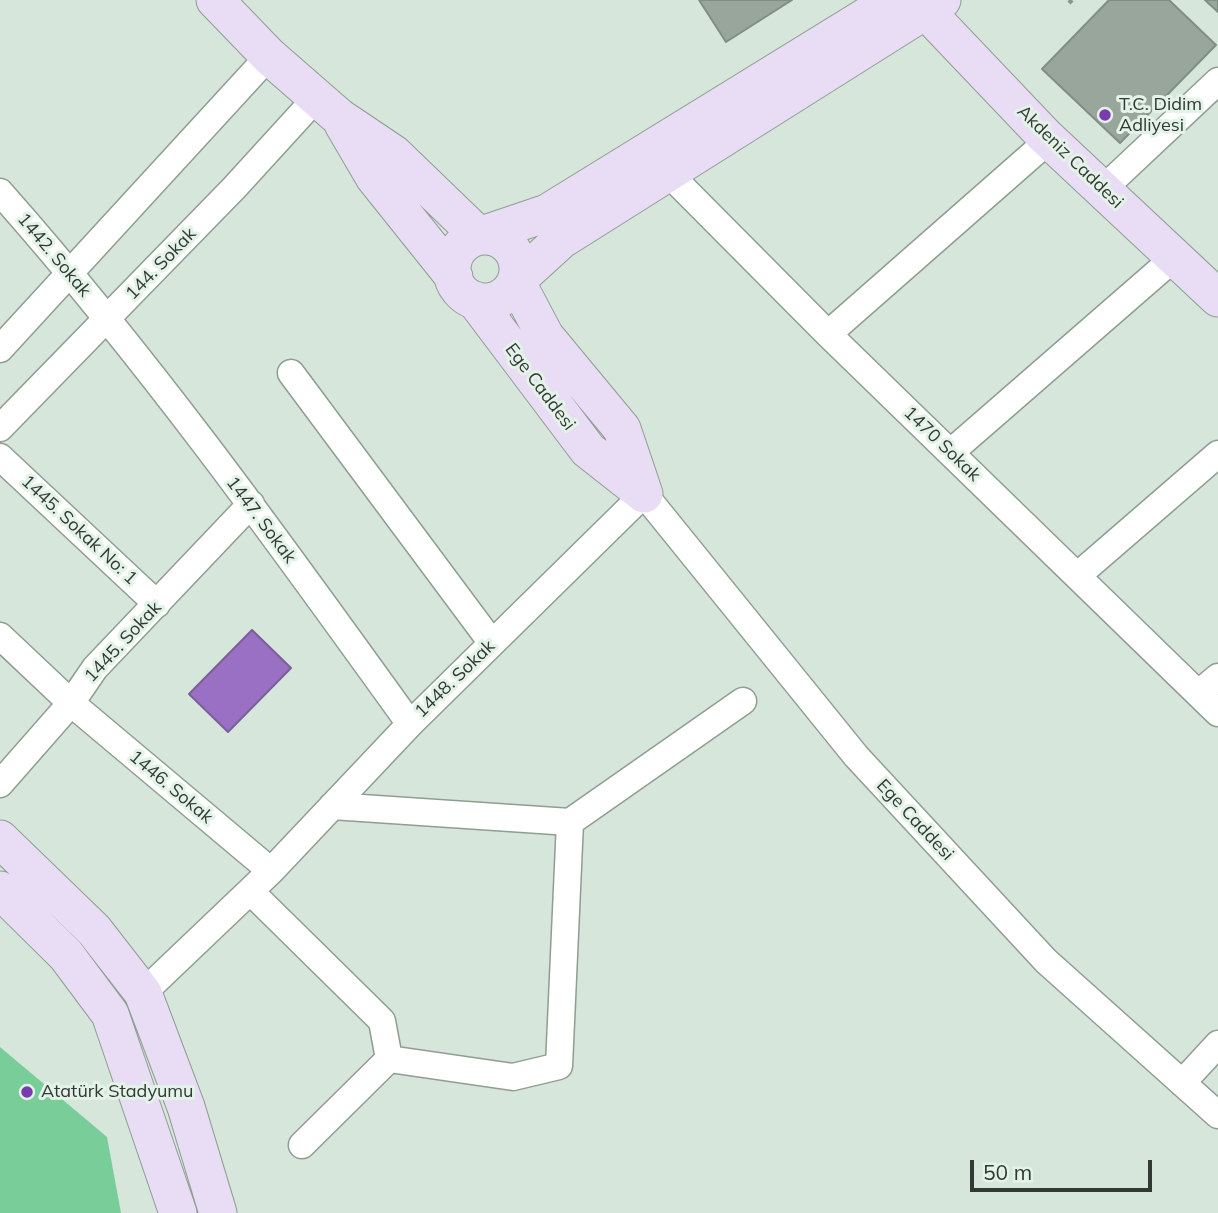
<!DOCTYPE html>
<html>
<head>
<meta charset="utf-8">
<style>
  body { margin:0 }
  #map { position:relative; width:1218px; height:1213px; overflow:hidden; background:#d6e6db; font-family:Mulish,sans-serif }
  canvas { display:block }
  .scale { position:absolute; left:970px; top:1160px; width:182px; height:32px; box-sizing:border-box; border:4px solid #323833; border-top:0; padding-left:9px; font-size:21px; line-height:24px; white-space:nowrap; color:#323833; -webkit-text-stroke:5px #e3f3e8; paint-order:stroke }
</style>
</head>
<body>
<div id="map">
<canvas width="1218" height="1213"></canvas>
<div class="scale">50 m</div>
</div>
<script>
const ctx = document.querySelector('canvas').getContext('2d');
ctx.lineJoin = 'round';
function paint(path, color) {
  ctx.fillStyle = color;
  ctx.fill(path, 'evenodd');
}
function trace(path, color, width, dash) {
  ctx.strokeStyle = color;
  ctx.lineWidth = width;
  ctx.lineCap = dash ? 'butt' : 'round';
  ctx.setLineDash(dash || []);
  ctx.stroke(path);
}
function drawText(font, color, halo, rows, align = 'center') {
  ctx.font = font + ' Mulish,sans-serif';
  ctx.lineWidth = 6;
  ctx.setLineDash([]);
  ctx.textBaseline = 'middle';
  ctx.strokeStyle = halo;
  ctx.fillStyle = color;
  for (const [text, x, y, turn = 0] of rows) {
    ctx.save();
    ctx.translate(x, y);
    ctx.rotate((+turn || 0) * Math.PI / 180);
    ctx.textAlign = isNaN(turn) ? turn : align;
    if (halo) ctx.strokeText(text, 0, 0);
    ctx.fillText(text, 0, 0);
    ctx.restore();
  }
}
paint(new Path2D(`
  M 0,1047 L 107,1137 L 121,1213 L 0,1213 Z`), '#78cd98');
const water = new Path2D(`
  M 252,630 L 291,668 L 228,732 L 189,694 Z`);
paint(water, '#9970c4');
trace(water, '#7a5f98', 2);
const building = new Path2D(`
  M 699,0 L 792,0 L 726,42 Z
  M 1109,0 L 1169,0 L 1216,45 L 1120,143 L 1042,69 Z
  M 1205,0 L 1218,0 L 1218,12 Z`);
paint(building, '#98a69c');
trace(building, '#808f85', 2);
const street = new Path2D(`
  M 668,173 L 828,334 L 1218,713
  M 1102,190 L 1218,81
  M 0,192 C 148,359 279,542 410,724
  M 828,334 L 1049,140
  M 0,349 L 269,56
  M 291,373 L 492,643
  M 0,428 L 234,188 L 318,96
  M 951,452 L 1174,258
  M 0,457 L 157,604
  M 1077,576 L 1218,454
  M 0,636 L 71,703 L 271,871
  M 1199,693 L 1218,677
  M 0,784 L 71,703 L 95,668 L 251,504
  M 332,806 L 570,822 L 743,701
  M 250,891 L 382,1021 L 389,1059
  M 143,993 L 271,871 L 410,724 L 644,494 L 856,756 L 1046,961 L 1218,1115
  M 389,1059 L 513,1077 L 559,1066 L 570,822
  M 1182,1083 L 1218,1044
  M 302,1145 L 389,1059`);
const secondary = new Path2D(`
  M 215,0 L 269,56 L 339,117 L 394,154 L 479,236 L 547,213 L 893,0
  M 926,11 L 1045,136 L 1218,298
  M 343,124 L 374,177 L 454,277
  M452 269a33 33 0 1 1 66 0a33 33 0 1 1-66 0Z
  M 475,300 L 588,450 L 644,494
  M 644,494 L 622,429 L 545,336 L 516,281 L 561,240 L 942,0
  M 0,839 L 94,930 L 143,993 L 186,1107 L 218,1213
  M 0,890 L 66,955 L 110,1014 L 178,1213`);
trace(street, '#8f9d93', 29);
trace(secondary, '#8f9d93', 39);
trace(new Path2D(`
  M 1069,3 L 1072,0`), '#8b968e', 4.5, [5, 3.5]);
trace(street, '#fff', 26);
trace(secondary, '#e8ddf4', 37);
for (const [x, y, r, color] of [
  [1105,115,7,"#7a3bb0"],
  [27,1092,7,"#7a3bb0"]
]) {
  const dot = new Path2D();
  dot.arc(x, y, r, 0, 2 * Math.PI);
  ctx.fillStyle = color;
  ctx.fill(dot);
  trace(dot, '#e3f3e8', 2.5);
}
drawText('18px', '#323833', '#e3f3e8', [
  ["T.C. Didim",1119,105],
  ["Adliyesi",1119,126],
  ["Atatürk Stadyumu",41,1092]
], 'left');
drawText('18px', '#323833', '#e3f3e8', [
  ["Akdeniz Caddesi",1070,157,44],
  ["1442. Sokak",54,255,50],
  ["144. Sokak",161,264,-46],
  ["Ege Caddesi",540,387,53],
  ["1470 Sokak",942,444,44],
  ["1447. Sokak",261,520,53],
  ["1445. Sokak No: 1",79,530,43],
  ["1445. Sokak",123,642,-47],
  ["1448. Sokak",455,679,-44],
  ["1446. Sokak",171,787,40],
  ["Ege Caddesi",915,820,47]
]);
</script>
</body>
</html>
